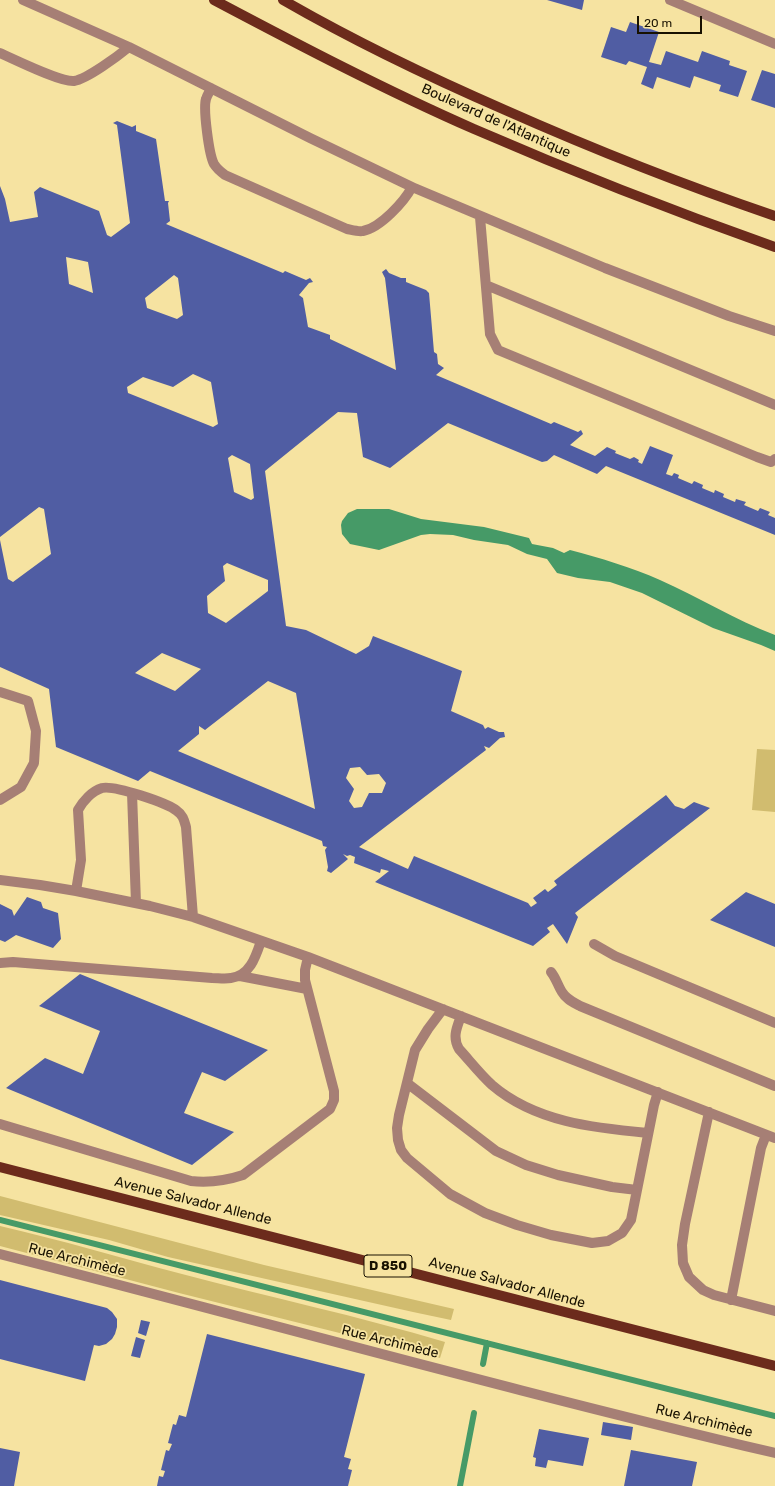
<!DOCTYPE html>
<html>
<head>
<meta charset="utf-8">
<style>
  body { margin:0 }
  #map { position:relative; width:775px; height:1486px; overflow:hidden; background:#f6e3a1; font-family:Rubik,sans-serif }
  canvas { display:block }
  .scale { position:absolute; left:637px; top:16px; width:65px; height:18px; box-sizing:border-box; border:2px solid #181100; border-top:0; padding-left:5px; font-size:12px; line-height:14px; white-space:nowrap; color:#181100; -webkit-text-stroke:3px #f6e3a1; paint-order:stroke }
</style>
</head>
<body>
<div id="map">
<canvas width="775" height="1486"></canvas>
<div class="scale">20 m</div>
</div>
<script>
const ctx = document.querySelector('canvas').getContext('2d');
ctx.lineJoin = 'round';
function paint(path, color) {
  ctx.fillStyle = color;
  ctx.fill(path, 'evenodd');
}
function trace(path, color, width, dash) {
  ctx.strokeStyle = color;
  ctx.lineWidth = width;
  ctx.lineCap = dash ? 'butt' : 'round';
  ctx.setLineDash(dash || []);
  ctx.stroke(path);
}
function drawText(font, color, halo, rows, align = 'center') {
  ctx.font = font + ' Rubik,sans-serif';
  ctx.lineWidth = 3.5;
  ctx.setLineDash([]);
  ctx.textBaseline = 'middle';
  ctx.strokeStyle = halo;
  ctx.fillStyle = color;
  for (const [text, x, y, turn = 0] of rows) {
    ctx.save();
    ctx.translate(x, y);
    ctx.rotate((+turn || 0) * Math.PI / 180);
    ctx.textAlign = isNaN(turn) ? turn : align;
    if (halo) ctx.strokeText(text, 0, 0);
    ctx.fillText(text, 0, 0);
    ctx.restore();
  }
}
paint(new Path2D(`
  M 757,749 L 775,750 L 775,812 L 752,810 Z
  M 0,1196 L 264,1265 L 454,1309 L 451,1320 L 413,1312 L 168,1257 L 109,1240 L 0,1215 Z
  M 0,1226 C 61,1240 121,1258 182,1274 C 269,1297 358,1316 445,1342 L 440,1358 L 179,1293 L 0,1246 Z`), '#d1bc6f');
paint(new Path2D(`
  M 357,509 L 389,509 L 421,519 L 484,527 L 529,538 L 532,544 L 553,548 L 564,553 L 570,550 C 600,558 631,567 660,580 C 699,597 735,620 775,635 L 775,651 L 761,645 L 713,628 L 642,593 L 610,582 L 578,578 L 557,573 L 547,559 L 527,554 L 508,545 L 474,540 L 453,535 L 430,534 L 421,535 L 379,550 L 350,544 L 342,534 L 341,525 L 342,521 L 348,513 Z`), '#469a67');
trace(new Path2D(`
  M 0,1220 L 775,1416
  M 483,1364 L 487,1343
  M 460,1486 L 474,1413`), '#469a67', 6);
paint(new Path2D(`
  M 547,0 L 584,0 L 582,10 Z
  M 630,22 L 659,32 L 649,62 L 661,65 L 666,51 L 698,62 L 702,51 L 730,61 L 729,65 L 747,71 L 738,97 L 719,91 L 721,85 L 694,76 L 690,88 L 657,77 L 653,89 L 641,84 L 647,67 L 629,61 L 626,65 L 601,57 L 611,27 L 626,32 Z
  M 762,70 L 775,74 L 775,108 L 751,100 Z
  M 117,121 L 132,127 L 136,125 L 136,131 L 156,139 L 165,201 L 169,201 L 168,203 L 170,221 L 166,224 L 283,273 L 285,271 L 306,280 L 310,278 L 313,282 L 309,283 L 299,295 L 303,298 L 308,327 L 330,335 L 330,339 L 396,370 L 385,278 L 382,272 L 386,269 L 389,273 L 401,278 L 406,278 L 406,282 L 426,290 L 429,293 L 434,352 L 437,354 L 438,364 L 444,368 L 436,375 L 551,424 L 554,422 L 578,432 L 581,430 L 583,434 L 570,445 L 595,456 L 607,447 L 616,451 L 615,453 L 630,459 L 634,457 L 639,460 L 638,462 L 642,464 L 650,446 L 673,455 L 666,474 L 672,476 L 674,473 L 679,475 L 678,478 L 692,484 L 694,481 L 703,485 L 702,488 L 714,493 L 715,490 L 724,494 L 723,497 L 735,502 L 736,499 L 746,502 L 744,505 L 758,511 L 760,508 L 770,512 L 768,515 L 775,518 L 775,535 L 606,466 L 597,474 L 554,455 L 547,461 L 542,462 L 448,423 L 390,468 L 363,457 L 357,413 L 338,412 L 265,471 L 286,626 L 306,630 L 356,654 L 369,646 L 373,636 L 462,671 L 451,711 L 483,725 L 485,729 L 488,727 L 499,732 L 504,732 L 505,737 L 500,738 L 489,748 L 484,746 L 486,750 L 359,847 L 408,869 L 414,856 L 528,903 L 531,907 L 537,903 L 533,898 L 545,889 L 548,892 L 557,885 L 554,881 L 666,795 L 675,806 L 684,809 L 694,802 L 710,808 L 575,913 L 578,917 L 567,944 L 553,924 L 547,928 L 550,932 L 533,946 L 375,882 L 389,871 L 381,869 L 380,873 L 354,863 L 355,857 L 350,855 L 347,856 L 343,854 L 348,859 L 331,873 L 327,871 L 328,867 L 325,850 L 327,847 L 323,846 L 322,841 L 150,771 L 138,781 L 56,747 L 49,689 L 0,667 L 0,540 L 8,579 L 13,582 L 51,554 L 44,509 L 39,507 L 0,537 L 0,186 L 5,199 L 10,222 L 38,217 L 34,192 L 40,187 L 99,211 L 107,235 L 111,237 L 130,223 L 117,125 L 113,123 ZM 66,257 L 88,262 L 93,293 L 69,284 ZM 174,275 L 178,278 L 183,315 L 177,319 L 147,308 L 145,298 ZM 193,374 L 211,382 L 218,424 L 213,427 L 128,393 L 127,387 L 143,377 L 173,387 ZM 232,455 L 250,464 L 254,498 L 251,500 L 234,492 L 228,458 ZM 227,563 L 268,580 L 268,591 L 226,623 L 208,613 L 207,596 L 225,581 L 223,566 ZM 162,653 L 201,669 L 175,691 L 135,673 ZM 268,681 L 296,693 L 315,809 L 178,751 L 199,734 L 199,726 L 205,730 ZM 360,767 L 367,775 L 379,774 L 386,783 L 382,793 L 369,793 L 362,807 L 354,808 L 349,801 L 354,789 L 346,778 L 350,768 Z
  M 746,892 L 775,904 L 775,947 L 710,920 Z
  M 27,897 L 41,902 L 43,908 L 58,913 L 61,939 L 53,948 L 16,935 L 5,942 L 0,940 L 0,904 L 12,910 L 14,916 Z
  M 80,974 L 268,1050 L 225,1081 L 202,1072 L 184,1113 L 234,1132 L 192,1165 L 6,1088 L 45,1058 L 83,1074 L 100,1031 L 39,1006 Z
  M 0,1280 L 107,1308 L 112,1312 L 117,1319 L 117,1327 L 115,1334 L 112,1339 L 106,1344 L 99,1346 L 94,1345 L 85,1381 L 0,1359 Z
  M 141,1320 L 150,1322 L 146,1336 L 138,1333 Z
  M 207,1334 L 365,1374 L 344,1457 L 351,1459 L 348,1469 L 352,1470 L 348,1486 L 157,1486 L 159,1476 L 163,1477 L 165,1471 L 161,1470 L 166,1450 L 169,1451 L 172,1444 L 168,1443 L 173,1424 L 176,1425 L 179,1415 L 186,1417 Z
  M 136,1337 L 145,1340 L 140,1358 L 131,1356 Z
  M 603,1422 L 633,1427 L 631,1440 L 601,1435 Z
  M 539,1429 L 589,1438 L 583,1466 L 548,1460 L 546,1468 L 535,1466 L 536,1458 L 533,1457 Z
  M 0,1448 L 20,1452 L 14,1486 L 0,1486 Z
  M 631,1450 L 697,1462 L 692,1486 L 624,1486 Z`), '#505da3');
trace(new Path2D(`
  M 23,0 L 129,47 L 310,138 L 412,187 L 605,268 L 729,316 L 775,331
  M 670,0 L 775,44
  M 0,53 C 16,60 60,82 74,81 C 87,79 118,56 129,47
  M 211,88 C 210,91 207,95 206,99 C 203,109 209,155 214,164 C 217,169 221,172 225,175 L 347,229 C 352,230 359,232 363,231 C 380,228 404,202 412,187
  M 480,217 L 490,334 L 498,350 L 757,457 L 771,462 L 775,459
  M 486,285 L 775,405
  M 0,692 L 28,701 L 36,731 L 34,763 L 21,787 L 0,800
  M 132,793 L 136,903
  M 0,880 L 40,885 L 76,891 L 150,906 L 193,917 L 308,957 L 775,1138
  M 76,891 L 81,860 L 78,810 C 83,801 92,791 102,788 C 114,785 168,803 177,811 C 183,815 184,820 186,827 L 193,917
  M 594,944 L 615,956 L 775,1023
  M 0,963 L 13,962 L 212,978 C 218,978 225,979 231,978 C 250,976 256,956 261,941
  M 551,972 C 556,978 558,986 562,992 C 566,999 573,1002 580,1006 L 775,1086
  M 240,976 L 307,989
  M 443,1009 L 428,1029 L 415,1050 L 399,1115 L 397,1128 L 398,1140 L 401,1150 L 407,1158 L 450,1194 L 485,1213 L 517,1225 L 551,1235 L 592,1243 L 608,1241 L 622,1233 L 631,1220 L 654,1105 L 658,1092
  M 461,1016 C 457,1027 452,1037 459,1049 C 470,1061 480,1074 492,1085 C 535,1122 594,1128 648,1133
  M 407,1083 L 496,1151 L 526,1165 L 558,1175 L 612,1187 L 637,1190
  M 709,1112 L 685,1224 L 682,1245 L 683,1263 L 689,1277 L 703,1290 L 714,1295 L 775,1311
  M 0,1124 L 191,1181 C 210,1183 225,1181 243,1175 L 330,1109 L 334,1100 L 334,1091 L 305,980 L 305,970 L 308,957
  M 0,1254 C 258,1320 515,1392 775,1453
  M 731,1300 L 761,1148 L 766,1135`), '#a67f75', 10);
trace(new Path2D(`
  M 214,0 C 299,45 385,90 474,129 C 573,172 673,211 775,247
  M 283,0 C 354,41 429,77 505,110 C 593,149 684,185 775,216
  M 0,1167 L 775,1366`), '#6c2b1c', 10);
for (const [x, y, w] of [
  [388,1266,48]
]) {
  const box = new Path2D();
  box.roundRect(x - w / 2, y - 11, w, 22, 3);
  ctx.fillStyle = '#f6e3a1';
  ctx.fill(box);
  trace(box, '#181100', 1);
}
drawText('bold 13px', '#181100', null, [
  ["D 850",388,1266]
]);
drawText('14px', '#181100', '#f6e3a1', [
  ["Boulevard de l'Atlantique",496,121,24],
  ["Avenue Salvador Allende",193,1201,14],
  ["Rue Archimède",77,1260,14],
  ["Avenue Salvador Allende",507,1283,15],
  ["Rue Archimède",390,1342,14],
  ["Rue Archimède",704,1421,14]
]);
</script>
</body>
</html>
